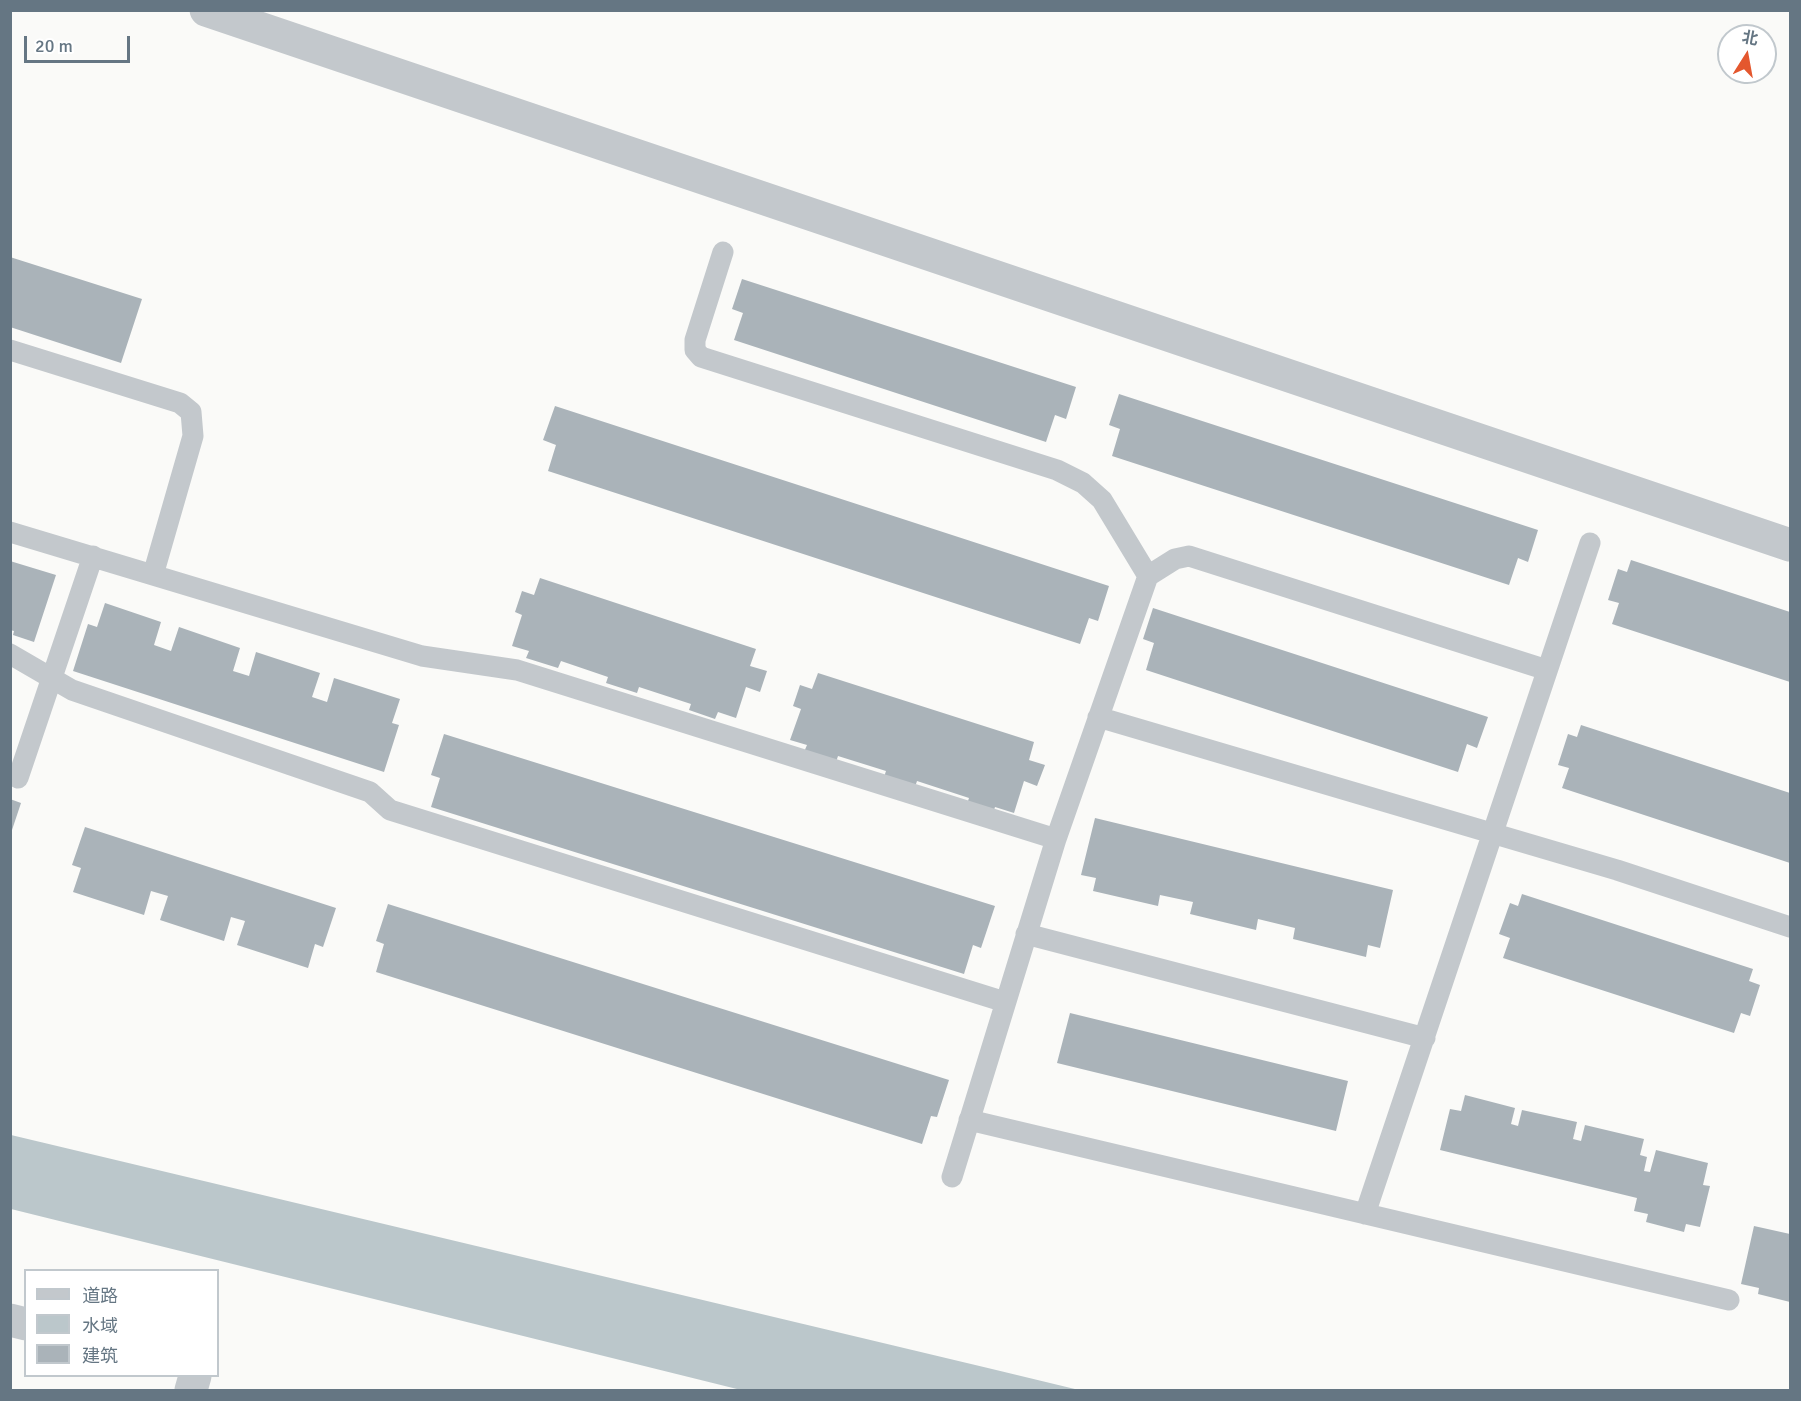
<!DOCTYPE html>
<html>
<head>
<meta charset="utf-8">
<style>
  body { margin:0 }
  #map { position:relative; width:1801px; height:1401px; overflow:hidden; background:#fafaf8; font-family:Signika,"Noto Sans SC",sans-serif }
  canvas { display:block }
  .frame { position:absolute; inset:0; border:12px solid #657683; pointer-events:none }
  .legend { position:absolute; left:24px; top:1269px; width:195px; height:108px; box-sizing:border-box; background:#fff; border:2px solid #c1c8cd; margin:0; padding:8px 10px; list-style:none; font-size:18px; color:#657683 }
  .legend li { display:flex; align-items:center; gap:12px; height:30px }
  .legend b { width:30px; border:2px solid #c1c8cd }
  .north { position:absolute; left:1717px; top:24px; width:60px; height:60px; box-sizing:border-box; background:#fff; border:2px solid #c1c8cd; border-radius:50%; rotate:11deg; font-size:16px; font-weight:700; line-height:24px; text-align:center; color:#657683 }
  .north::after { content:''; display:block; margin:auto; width:21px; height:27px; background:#e4572e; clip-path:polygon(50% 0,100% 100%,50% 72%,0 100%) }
  .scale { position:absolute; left:24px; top:36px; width:106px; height:27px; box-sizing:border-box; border:3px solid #657683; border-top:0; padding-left:8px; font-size:18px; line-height:21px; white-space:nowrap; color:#657683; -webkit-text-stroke:4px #fff; paint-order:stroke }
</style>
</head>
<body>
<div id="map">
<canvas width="1801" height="1401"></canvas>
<div class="frame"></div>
<ul class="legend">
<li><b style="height:8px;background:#c3c8cc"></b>道路</li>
<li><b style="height:16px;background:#bbc7cb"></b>水域</li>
<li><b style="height:16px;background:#aab3b9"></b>建筑</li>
</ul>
<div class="north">北</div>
<div class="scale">20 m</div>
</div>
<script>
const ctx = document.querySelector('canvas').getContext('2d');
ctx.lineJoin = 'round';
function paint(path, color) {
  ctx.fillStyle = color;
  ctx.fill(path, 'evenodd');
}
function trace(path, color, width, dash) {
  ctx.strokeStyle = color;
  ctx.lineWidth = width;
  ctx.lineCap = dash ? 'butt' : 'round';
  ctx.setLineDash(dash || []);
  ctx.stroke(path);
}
paint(new Path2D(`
  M 11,1135 L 992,1369 L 1079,1390 L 741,1390 L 11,1209 Z`), '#bbc7cb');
paint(new Path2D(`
  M 10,257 L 142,299 L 121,363 L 10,327 Z
  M 742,279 L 1076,387 L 1066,419 L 1055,415 L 1046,442 L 734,340 L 743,313 L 732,309 Z
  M 1119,394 L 1538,530 L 1528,562 L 1518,558 L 1509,585 L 1112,456 L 1120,429 L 1109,425 Z
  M 555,406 L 1109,586 L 1098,621 L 1089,618 L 1080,644 L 548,471 L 556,445 L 543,440 Z
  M 1631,560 L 1790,612 L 1790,682 L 1612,624 L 1619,603 L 1608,600 L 1618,569 L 1627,572 Z
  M 10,561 L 56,575 L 34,642 L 13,635 L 14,631 L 10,630 Z
  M 540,578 L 756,649 L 750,666 L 767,671 L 760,692 L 746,687 L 736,718 L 718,712 L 715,719 L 689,710 L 691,704 L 639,687 L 637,693 L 606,683 L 608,677 L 561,661 L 558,668 L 526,658 L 529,651 L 512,646 L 522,615 L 515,612 L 522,591 L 534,595 Z
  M 105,603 L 161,622 L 154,645 L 171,651 L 179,627 L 240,648 L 233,671 L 249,676 L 256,652 L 320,673 L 312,697 L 327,702 L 334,678 L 400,699 L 392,723 L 399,725 L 384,772 L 73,671 L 88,624 L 97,627 Z
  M 1153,608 L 1488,717 L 1477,748 L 1467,744 L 1458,772 L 1146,670 L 1154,643 L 1143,639 Z
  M 818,673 L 1034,742 L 1029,760 L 1045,765 L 1037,786 L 1024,781 L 1014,813 L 995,807 L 993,813 L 967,804 L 969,798 L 917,781 L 915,787 L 884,777 L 886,771 L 838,756 L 836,762 L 804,752 L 807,745 L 790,740 L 801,709 L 793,706 L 800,685 L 812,689 Z
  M 1581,725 L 1790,793 L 1790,863 L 1562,788 L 1569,768 L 1558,765 L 1568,734 L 1577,737 Z
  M 444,734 L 995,906 L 981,948 L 973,945 L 964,974 L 431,807 L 440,778 L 431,775 Z
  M 10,799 L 21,803 L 11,833 L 10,833 Z
  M 1095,818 L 1393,890 L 1380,948 L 1368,945 L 1366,957 L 1293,939 L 1295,928 L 1258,919 L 1256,930 L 1190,914 L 1193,902 L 1160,895 L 1158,906 L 1093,891 L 1096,878 L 1081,875 Z
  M 85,827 L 336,908 L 323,947 L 315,944 L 308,968 L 237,945 L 245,921 L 231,917 L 224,941 L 160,920 L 168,896 L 151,891 L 144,915 L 73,892 L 81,868 L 72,865 Z
  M 1522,894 L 1753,969 L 1749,981 L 1760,985 L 1750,1016 L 1741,1013 L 1734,1033 L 1503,958 L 1510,938 L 1499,934 L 1510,903 L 1518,906 Z
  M 388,904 L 949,1080 L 937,1117 L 931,1116 L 922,1144 L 376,972 L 384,944 L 376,941 Z
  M 1070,1013 L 1348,1081 L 1336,1131 L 1057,1063 Z
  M 1465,1095 L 1515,1108 L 1511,1124 L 1518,1126 L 1522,1110 L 1577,1122 L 1573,1139 L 1581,1141 L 1585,1125 L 1644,1139 L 1640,1155 L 1647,1157 L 1644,1171 L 1650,1172 L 1656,1150 L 1708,1163 L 1703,1185 L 1710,1186 L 1700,1227 L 1686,1224 L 1684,1232 L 1646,1222 L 1648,1214 L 1634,1211 L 1637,1198 L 1440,1150 L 1450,1109 L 1461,1111 Z
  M 1754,1226 L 1790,1234 L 1790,1302 L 1758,1294 L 1759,1288 L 1741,1284 Z`), '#aab3b9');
trace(new Path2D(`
  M 723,252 L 695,340 L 695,350 L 701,357 L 1057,470 L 1083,483 L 1102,500 L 1148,576
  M 10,350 L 180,403 L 191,412 L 193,436 L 153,575
  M 10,532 L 422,656 L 517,670 L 1056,839
  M 10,654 L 72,690 L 370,792 L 390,810 L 1005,1002
  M 1098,717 L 1617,870 L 1790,927
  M 18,778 L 93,556
  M 1026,934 L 1425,1038
  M 969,1120 L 1729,1300
  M 952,1177 L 1056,839 L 1148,576 L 1175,559 L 1189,556 L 1547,670
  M 1365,1214 L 1590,543`), '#c3c8cc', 21);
trace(new Path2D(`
  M 206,10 L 1790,545
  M 10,1320 L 26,1324
  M 191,1390 L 195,1376`), '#c3c8cc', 33);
</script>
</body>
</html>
